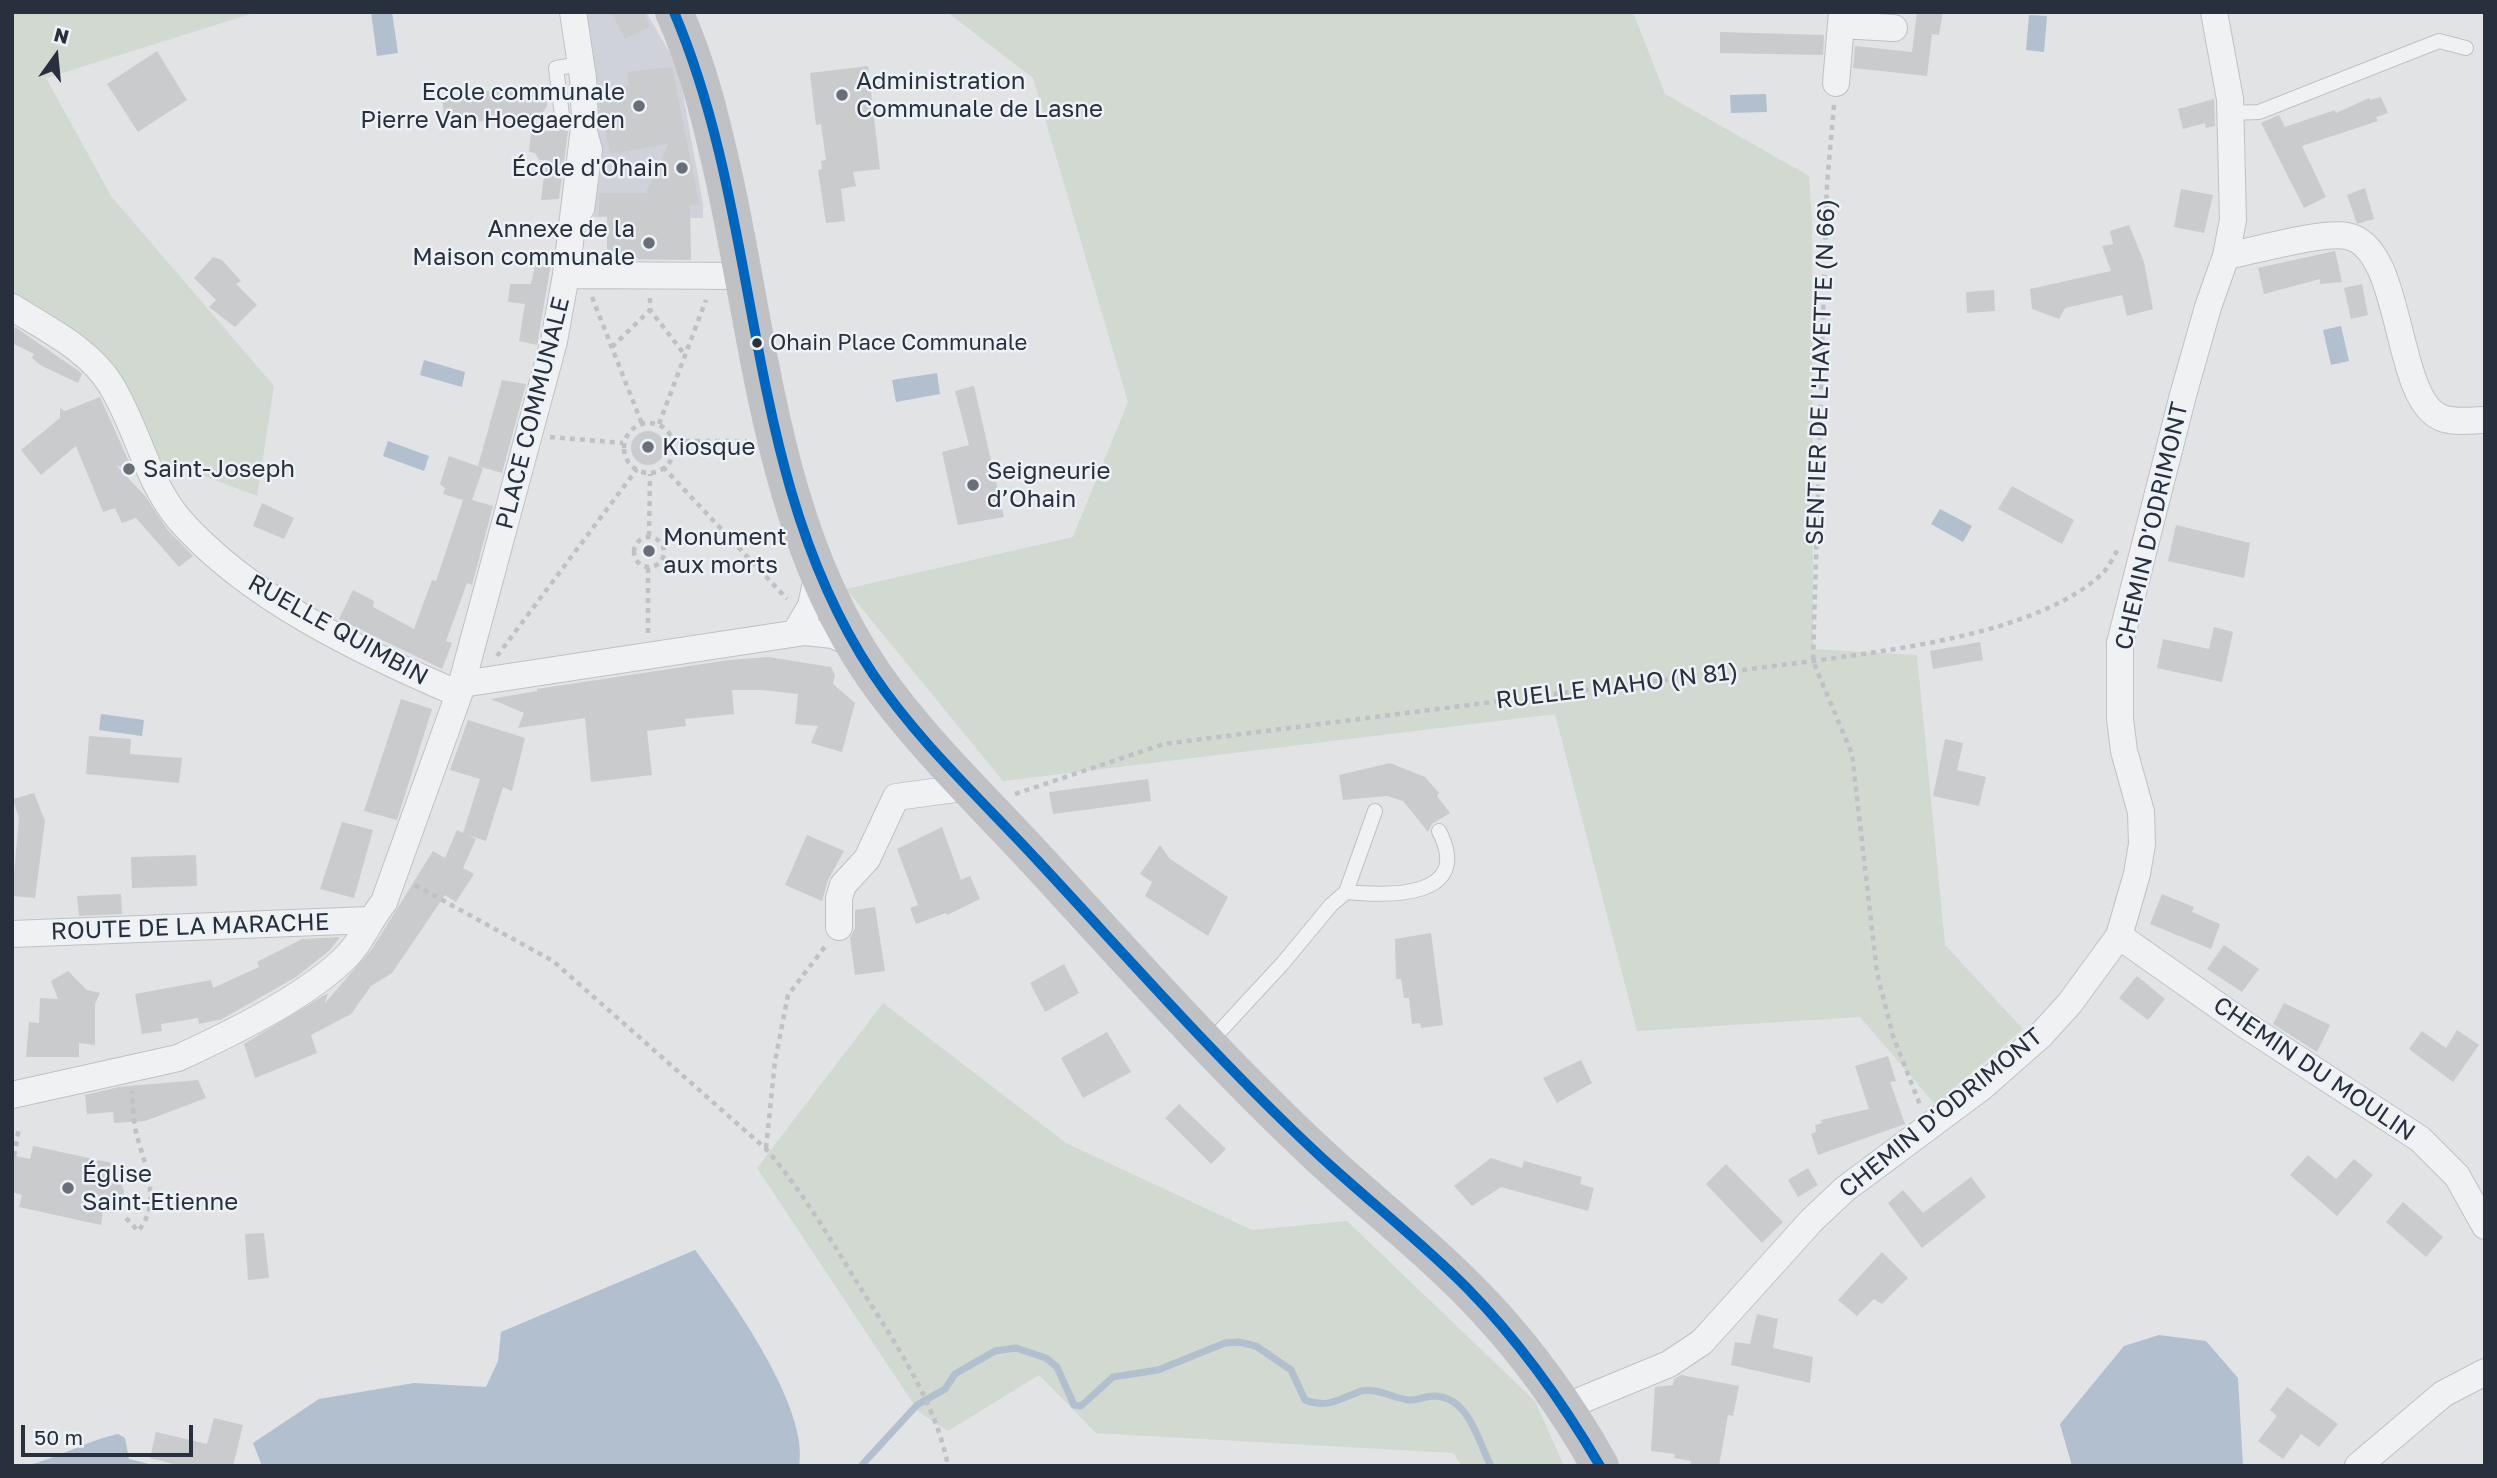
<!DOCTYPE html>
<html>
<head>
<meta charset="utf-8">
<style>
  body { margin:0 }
  #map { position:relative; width:2497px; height:1478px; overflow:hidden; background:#e1e3e5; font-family:"Golos Text",sans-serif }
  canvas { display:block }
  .frame { position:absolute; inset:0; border:14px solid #29303d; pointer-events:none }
  .north { position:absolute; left:21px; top:21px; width:70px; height:70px; -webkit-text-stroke:5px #eef1f5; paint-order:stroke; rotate:15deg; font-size:19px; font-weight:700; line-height:28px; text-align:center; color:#29303d }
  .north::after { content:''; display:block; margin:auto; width:24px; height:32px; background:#29303d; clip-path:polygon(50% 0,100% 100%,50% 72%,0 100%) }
  .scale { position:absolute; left:21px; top:1425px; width:172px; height:32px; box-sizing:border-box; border:4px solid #29303d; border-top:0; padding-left:9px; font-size:21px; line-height:24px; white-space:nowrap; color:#29303d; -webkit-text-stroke:5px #eef1f5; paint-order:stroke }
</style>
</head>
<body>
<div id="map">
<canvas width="2497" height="1478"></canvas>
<div class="frame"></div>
<div class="north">N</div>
<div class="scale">50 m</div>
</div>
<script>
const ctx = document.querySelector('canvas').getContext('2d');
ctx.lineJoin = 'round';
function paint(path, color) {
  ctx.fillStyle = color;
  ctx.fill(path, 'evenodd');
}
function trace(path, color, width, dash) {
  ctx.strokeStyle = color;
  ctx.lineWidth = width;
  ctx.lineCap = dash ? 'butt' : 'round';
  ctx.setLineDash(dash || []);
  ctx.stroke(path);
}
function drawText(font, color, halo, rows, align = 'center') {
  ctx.font = font + ' "Golos Text",sans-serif';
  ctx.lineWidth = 5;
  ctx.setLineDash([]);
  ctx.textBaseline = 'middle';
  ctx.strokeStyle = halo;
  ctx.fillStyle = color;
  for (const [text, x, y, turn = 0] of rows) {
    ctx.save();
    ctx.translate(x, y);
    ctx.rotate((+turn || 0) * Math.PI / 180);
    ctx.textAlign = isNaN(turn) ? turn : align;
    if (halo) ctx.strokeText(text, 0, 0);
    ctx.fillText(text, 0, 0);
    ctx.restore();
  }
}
paint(new Path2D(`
  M 584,12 L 646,12 L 678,67 L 703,204 L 703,218 L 594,217 L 599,157 Z`), '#cfd2d8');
paint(new Path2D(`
  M 12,12 L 257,12 L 46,78 L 111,196 L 274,386 L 257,496 L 141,452 L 87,356 L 12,307 Z
  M 947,12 L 1633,12 L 1665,94 L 1809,176 L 1812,220 L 1813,649 L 1917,655 L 1945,945 L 2023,1029 L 1935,1104 L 1860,1017 L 1637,1031 L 1555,714 L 1003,781 L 846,589 L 1073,537 L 1128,402 L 1033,78 Z
  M 883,1003 L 1066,1143 L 1252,1230 L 1347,1221 L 1535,1401 L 1564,1466 L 1462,1466 L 1453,1453 L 1096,1433 L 1039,1375 L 948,1431 L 919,1412 L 757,1168 Z`), '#d1d9d1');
paint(new Path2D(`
  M 371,12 L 392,12 L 398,53 L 377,56 Z
  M 2029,15 L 2047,16 L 2044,52 L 2026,50 Z
  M 1766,94 L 1767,112 L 1731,113 L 1730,95 Z
  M 2341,326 L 2349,361 L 2331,365 L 2323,330 Z
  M 424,360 L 465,372 L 462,387 L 420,375 Z
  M 937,373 L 940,394 L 896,402 L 892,380 Z
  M 388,441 L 429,456 L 424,471 L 383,456 Z
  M 1940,509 L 1972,526 L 1963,542 L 1931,524 Z
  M 101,714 L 144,720 L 142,736 L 99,730 Z
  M 695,1250 C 730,1297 810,1408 799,1466 L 262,1466 L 253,1443 L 319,1399 L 414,1383 L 486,1387 L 498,1361 L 501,1332 Z
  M 2159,1335 L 2206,1341 L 2238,1378 L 2243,1466 L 2072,1466 L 2060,1424 L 2124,1346 Z
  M 118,1434 L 125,1438 L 129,1459 L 157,1466 L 26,1466 C 58,1458 86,1441 118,1434 Z`), '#b1bfce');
trace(new Path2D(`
  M 861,1466 L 917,1405 L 945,1389 L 955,1374 L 995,1351 L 1016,1348 L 1046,1358 L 1057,1367 L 1074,1405 L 1081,1406 L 1113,1377 L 1158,1370 L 1225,1343 L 1239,1342 L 1256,1346 L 1291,1370 L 1305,1400 C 1328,1409 1339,1399 1361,1391 C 1374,1387 1394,1398 1408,1400 C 1416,1401 1425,1396 1434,1396 C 1469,1397 1477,1439 1491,1466`), '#b1bfce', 7);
paint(new Path2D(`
  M 611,12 L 643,12 L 650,27 L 625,39 Z
  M 1917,12 L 1943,12 L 1939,35 L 1932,34 L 1927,76 L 1853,68 L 1855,46 L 1912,52 Z
  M 1720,32 L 1824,35 L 1823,55 L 1720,53 Z
  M 157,51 L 187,100 L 138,132 L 107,84 Z
  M 868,66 L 880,169 L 853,172 L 856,186 L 841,189 L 845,221 L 826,223 L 818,170 L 822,169 L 821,161 L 826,160 L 821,124 L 816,125 L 810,73 Z
  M 672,67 L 699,204 L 690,206 L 691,260 L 607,259 L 607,216 L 599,216 L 599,193 L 646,193 L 668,144 L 610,154 L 604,122 L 601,122 L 599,90 L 629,85 L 627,72 Z
  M 527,87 L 528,90 L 545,87 L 547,106 L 541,115 L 445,125 L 442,96 Z
  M 2381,97 L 2388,113 L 2376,117 L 2378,121 L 2302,146 L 2326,197 L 2304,208 L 2261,123 L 2279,115 L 2285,127 L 2335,110 L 2336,113 L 2369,98 L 2370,100 Z
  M 2214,99 L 2215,126 L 2206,128 L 2205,123 L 2183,129 L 2178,109 Z
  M 531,131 L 568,131 L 559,199 L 541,200 L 546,160 L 539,160 L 535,153 L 529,152 Z
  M 2365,188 L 2374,219 L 2357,224 L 2347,195 Z
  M 2181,189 L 2213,195 L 2204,233 L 2174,227 Z
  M 2129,225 L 2144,262 L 2153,309 L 2127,316 L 2122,295 L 2065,308 L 2059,319 L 2032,309 L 2030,289 L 2111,271 L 2102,246 L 2113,244 L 2110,231 Z
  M 2335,251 L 2342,282 L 2320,284 L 2320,279 L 2264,294 L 2258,268 Z
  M 537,256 L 552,258 L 537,345 L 519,341 L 525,304 L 508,302 L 510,284 L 531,284 Z
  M 213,257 L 222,260 L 241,281 L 236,284 L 257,305 L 235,327 L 209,307 L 216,300 L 194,278 Z
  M 2362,284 L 2368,315 L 2351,319 L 2344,288 Z
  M 1994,290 L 1995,311 L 1967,313 L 1966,292 Z
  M 15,327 L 80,372 L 82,374 L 78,383 L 42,366 L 32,358 L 34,354 L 12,343 Z
  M 502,380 L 526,384 L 502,473 L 478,466 Z
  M 974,386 L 1004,517 L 958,525 L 942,452 L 969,445 L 955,391 Z
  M 100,397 L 134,473 L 116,465 L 145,496 L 167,529 L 193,556 L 179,567 L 136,518 L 122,523 L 115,508 L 103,512 L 76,446 L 41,475 L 21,450 L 60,418 L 60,408 L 65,411 Z
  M631 448a17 17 0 1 1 34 0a17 17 0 1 1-34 0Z
  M 449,456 L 483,468 L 472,500 L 493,506 L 472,585 L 467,583 L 446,641 L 452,643 L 442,669 L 339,619 L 353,590 L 374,601 L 373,607 L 414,629 L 432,580 L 436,581 L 463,500 L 443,494 L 445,488 L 440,484 Z
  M 2012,486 L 2074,520 L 2062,544 L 1998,509 Z
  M 262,503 L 294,518 L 284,539 L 253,526 Z
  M 2176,525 L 2250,543 L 2244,578 L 2168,561 Z
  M 2214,627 L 2233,632 L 2222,682 L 2157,668 L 2163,639 L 2209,649 Z
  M 1980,642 L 1983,660 L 1933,669 L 1930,651 Z
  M 768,657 L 831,667 L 835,675 L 833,684 L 855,703 L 842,752 L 811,743 L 818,726 L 795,724 L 798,694 L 762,690 L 732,690 L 734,714 L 685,719 L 686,726 L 647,731 L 652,775 L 591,782 L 585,718 L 518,728 L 524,713 L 491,699 L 537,691 L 537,689 L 729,660 Z
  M 401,699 L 432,709 L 397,820 L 364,811 Z
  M 468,720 L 525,738 L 512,791 L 503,787 L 486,841 L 468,835 L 476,839 L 463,868 L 474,874 L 456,902 L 445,895 L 392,973 L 371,986 L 351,1014 L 311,1035 L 317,1053 L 255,1078 L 244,1044 L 328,993 L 325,1003 L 372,949 L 433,851 L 445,858 L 457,830 L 463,833 L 480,779 L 450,770 Z
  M 89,736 L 131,739 L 130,754 L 182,758 L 179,783 L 86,774 Z
  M 1945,739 L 1963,743 L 1957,770 L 1986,777 L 1979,806 L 1933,796 Z
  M 1390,763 L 1425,777 L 1439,793 L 1437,796 L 1450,813 L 1432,824 L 1428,832 L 1403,801 L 1387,796 L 1343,800 L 1339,775 Z
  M 1148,779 L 1151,801 L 1053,814 L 1049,792 Z
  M 34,793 L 45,821 L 35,898 L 12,896 L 19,818 L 13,799 Z
  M 342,822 L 373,830 L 354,898 L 320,889 Z
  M 942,827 L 961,880 L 970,876 L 980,899 L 947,915 L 946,913 L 916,924 L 910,908 L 918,905 L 897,849 Z
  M 807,835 L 844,851 L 828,880 L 822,901 L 785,885 Z
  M 1160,845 L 1170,859 L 1228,897 L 1208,936 L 1145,896 L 1152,882 L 1140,874 Z
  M 196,855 L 197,886 L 132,888 L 131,857 Z
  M 121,894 L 122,914 L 79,916 L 77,896 Z
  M 2162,894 L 2194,907 L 2192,912 L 2220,924 L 2211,949 L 2150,924 Z
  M 875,907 L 885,971 L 855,975 L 850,938 L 855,928 L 855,910 Z
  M 1431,933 L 1443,1025 L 1421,1028 L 1420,1023 L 1412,1024 L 1409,998 L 1404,998 L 1401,979 L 1396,979 L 1395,939 Z
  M 340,937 L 330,950 L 296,977 L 222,1019 L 199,1024 L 198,1018 L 161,1024 L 162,1031 L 142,1034 L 135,994 L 211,980 L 213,988 L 259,967 L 257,962 L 302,939 Z
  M 2224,945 L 2259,969 L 2242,992 L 2207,969 Z
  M 1064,964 L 1079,993 L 1045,1012 L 1030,983 Z
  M 68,971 L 87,990 L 100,993 L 95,1004 L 95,1045 L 79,1043 L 79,1057 L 26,1057 L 29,1022 L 39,1023 L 40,998 L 58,999 L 51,981 Z
  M 2137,976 L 2165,999 L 2148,1020 L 2119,998 Z
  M 2284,1003 L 2330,1025 L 2317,1052 L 2273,1024 Z
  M 2457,1030 L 2479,1045 L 2453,1082 L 2409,1049 L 2422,1031 L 2446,1048 Z
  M 1107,1032 L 1131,1072 L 1083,1098 L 1061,1058 Z
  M 1888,1056 L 1896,1081 L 1890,1082 L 1905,1124 L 1818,1155 L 1811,1134 L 1816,1132 L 1815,1125 L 1822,1123 L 1821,1120 L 1869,1109 L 1855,1066 Z
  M 1581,1060 L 1592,1083 L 1557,1103 L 1543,1078 Z
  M 198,1080 L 206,1098 L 145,1121 L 114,1123 L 113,1112 L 87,1114 L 85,1095 L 119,1087 Z
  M 1179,1104 L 1226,1149 L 1211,1164 L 1165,1118 Z
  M 33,1146 L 112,1163 L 109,1178 L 121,1181 L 124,1191 L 122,1205 L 113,1213 L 103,1212 L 101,1225 L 19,1207 L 22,1195 L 12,1192 L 12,1155 L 30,1159 Z
  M 2308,1155 L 2336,1179 L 2354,1159 L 2373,1175 L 2337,1216 L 2290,1175 Z
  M 1491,1158 L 1522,1168 L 1524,1161 L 1582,1177 L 1580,1184 L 1594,1188 L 1588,1211 L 1501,1187 L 1472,1206 L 1454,1186 Z
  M 1726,1164 L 1783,1222 L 1762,1243 L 1706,1184 Z
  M 1808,1168 L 1818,1185 L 1798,1197 L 1788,1180 Z
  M 1971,1177 L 1986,1197 L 1922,1248 L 1888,1203 L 1903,1190 L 1923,1213 Z
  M 2403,1202 L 2443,1237 L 2426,1257 L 2386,1222 Z
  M 264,1233 L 269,1278 L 248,1280 L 245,1234 Z
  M 1882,1252 L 1908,1278 L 1882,1304 L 1874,1299 L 1857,1316 L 1838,1300 Z
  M 1757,1314 L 1778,1319 L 1773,1348 L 1813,1357 L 1810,1383 L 1731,1365 L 1735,1342 L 1750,1344 Z
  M 1681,1375 L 1739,1386 L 1733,1416 L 1728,1415 L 1719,1466 L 1690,1466 L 1691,1461 L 1674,1458 L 1675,1454 L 1651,1451 L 1655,1387 L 1673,1385 L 1674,1379 Z
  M 2287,1387 L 2338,1424 L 2319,1447 L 2301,1434 L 2283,1459 L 2258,1441 L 2277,1416 L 2270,1410 Z
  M 214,1418 L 243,1425 L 233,1466 L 181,1466 L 150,1458 L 156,1432 L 207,1444 Z`), '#c9cbcd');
const service = new Path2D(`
  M 2231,113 L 2259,112 L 2439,41 L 2466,48
  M 563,123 L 556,68 L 581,64
  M 577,225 L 587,210 L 595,149 L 590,131
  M 1346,892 C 1388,896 1474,899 1439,831
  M 1209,1043 L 1283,963 L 1331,905 L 1346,892 L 1375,811`);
const minor = new Path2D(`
  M 1841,25 L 1894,28
  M 1836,83 L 1842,12
  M 2226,256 C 2255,251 2322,231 2347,236 C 2405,247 2393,400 2442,418 C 2454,423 2472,420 2485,420
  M 566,275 L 744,276
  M 12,307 C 46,329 89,349 111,385 C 137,427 146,479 178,518 C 247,598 363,653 459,694
  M 795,633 L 811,606 L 818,573
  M 462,684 L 805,632 L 833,635 L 855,645
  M 839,927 L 839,898 L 843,885 L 867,859 L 896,797 L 970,787
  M 12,934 L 369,920
  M 2119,936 L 2247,1026 L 2420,1139 L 2457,1176 L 2485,1226
  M 12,1095 L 178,1058 C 230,1034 298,1001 341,962 C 361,944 368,922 384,902 L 459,694 L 554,341 L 566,275 L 585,120 L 583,78 L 573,12
  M 1565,1407 L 1669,1364 L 1702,1342 L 1812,1220 L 1845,1189 L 1982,1087 L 2040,1036 L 2070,1003 L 2119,936 L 2137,874 L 2142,844 L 2141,812 L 2124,751 L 2120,719 L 2120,643 L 2183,395 L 2208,307 L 2226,256 L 2233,220 L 2230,99 L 2214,12
  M 2358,1466 L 2443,1394 L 2485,1372`);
trace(service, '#bfc1c3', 16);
trace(minor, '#bfc1c3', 28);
trace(new Path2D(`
  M 1834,105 L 1827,184 L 1813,661 L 1852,754 L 1877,973 L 1893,1036 L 1920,1105
  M 592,297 L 642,424
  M 650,298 L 650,310 L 685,355
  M 612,347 L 650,310
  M624 448a25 25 0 1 1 50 0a25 25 0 1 1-50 0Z
  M 659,424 L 706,300
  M 550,437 L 623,443
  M 675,441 L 747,441
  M 663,467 L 787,599
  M 649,536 L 650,474
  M634 552a15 15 0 1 1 30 0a15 15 0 1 1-30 0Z
  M 648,633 L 648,566
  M 497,656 L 637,469
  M 1015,794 L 1164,744 L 1813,661 C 1897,649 2041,633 2104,572 C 2109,566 2114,556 2118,549
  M 415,885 L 553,961 L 766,1149 C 800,1188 826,1232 853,1276 C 889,1334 935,1398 948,1466
  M 766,1148 L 775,1061 L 788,995 L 827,944
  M 14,1156 L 19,1128
  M 126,1218 L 138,1231 C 162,1204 145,1165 137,1136 C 133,1122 133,1105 132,1091`), '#bfc1c6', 4.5, [5, 5]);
trace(service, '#f0f1f2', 14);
trace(minor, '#f0f1f2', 26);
trace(new Path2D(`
  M 674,12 C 699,67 712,124 725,182 C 761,348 774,530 873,674 C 920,742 982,800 1038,861 C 1130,961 1221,1064 1321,1157 C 1375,1207 1435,1253 1485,1307 C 1530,1355 1568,1409 1600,1466`), '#bfc1c5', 38);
trace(new Path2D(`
  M 674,12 C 765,226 741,475 873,674 C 919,743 982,800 1038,861 C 1131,961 1221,1064 1321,1157 C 1369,1201 1421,1242 1467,1288 C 1519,1341 1562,1401 1600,1466`), '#0065bd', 10);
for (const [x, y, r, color] of [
  [842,95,7,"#696f78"],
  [639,106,7,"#696f78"],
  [682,168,7,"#696f78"],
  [649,243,7,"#696f78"],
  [757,343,6,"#29303d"],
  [648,447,7,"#696f78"],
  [129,469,7,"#696f78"],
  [973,485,7,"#696f78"],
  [649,551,7,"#696f78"],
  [68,1188,7,"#696f78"]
]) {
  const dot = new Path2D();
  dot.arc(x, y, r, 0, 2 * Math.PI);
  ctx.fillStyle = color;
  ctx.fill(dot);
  trace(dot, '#eef1f5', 2.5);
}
drawText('22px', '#29303d', '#eef1f5', [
  ["Ohain Place Communale",770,343]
], 'left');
drawText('24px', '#29303d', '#eef1f5', [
  ["Administration",856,81],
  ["Communale de Lasne",856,109],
  ["Ecole communale",625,92,"right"],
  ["Pierre Van Hoegaerden",625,120,"right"],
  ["École d'Ohain",668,168,"right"],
  ["Annexe de la",635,229,"right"],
  ["Maison communale",635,257,"right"],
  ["Kiosque",662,447],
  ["Saint-Joseph",143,469],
  ["Seigneurie",987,471],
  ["d’Ohain",987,499],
  ["Monument",663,537],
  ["aux morts",663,565],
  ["Église",82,1174],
  ["Saint-Etienne",82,1202]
], 'left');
drawText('24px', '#29303d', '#eef1f5', [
  ["SENTIER DE L'HAYETTE (N 66)",1821,372,-88],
  ["PLACE COMMUNALE",533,413,-76],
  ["CHEMIN D'ODRIMONT",2152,526,-77],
  ["RUELLE QUIMBIN",338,630,29],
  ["RUELLE MAHO (N 81)",1617,686,-7],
  ["ROUTE DE LA MARACHE",190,927,-2],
  ["CHEMIN DU MOULIN",2314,1069,34],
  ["CHEMIN D'ODRIMONT",1941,1113,-39]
]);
</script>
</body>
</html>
